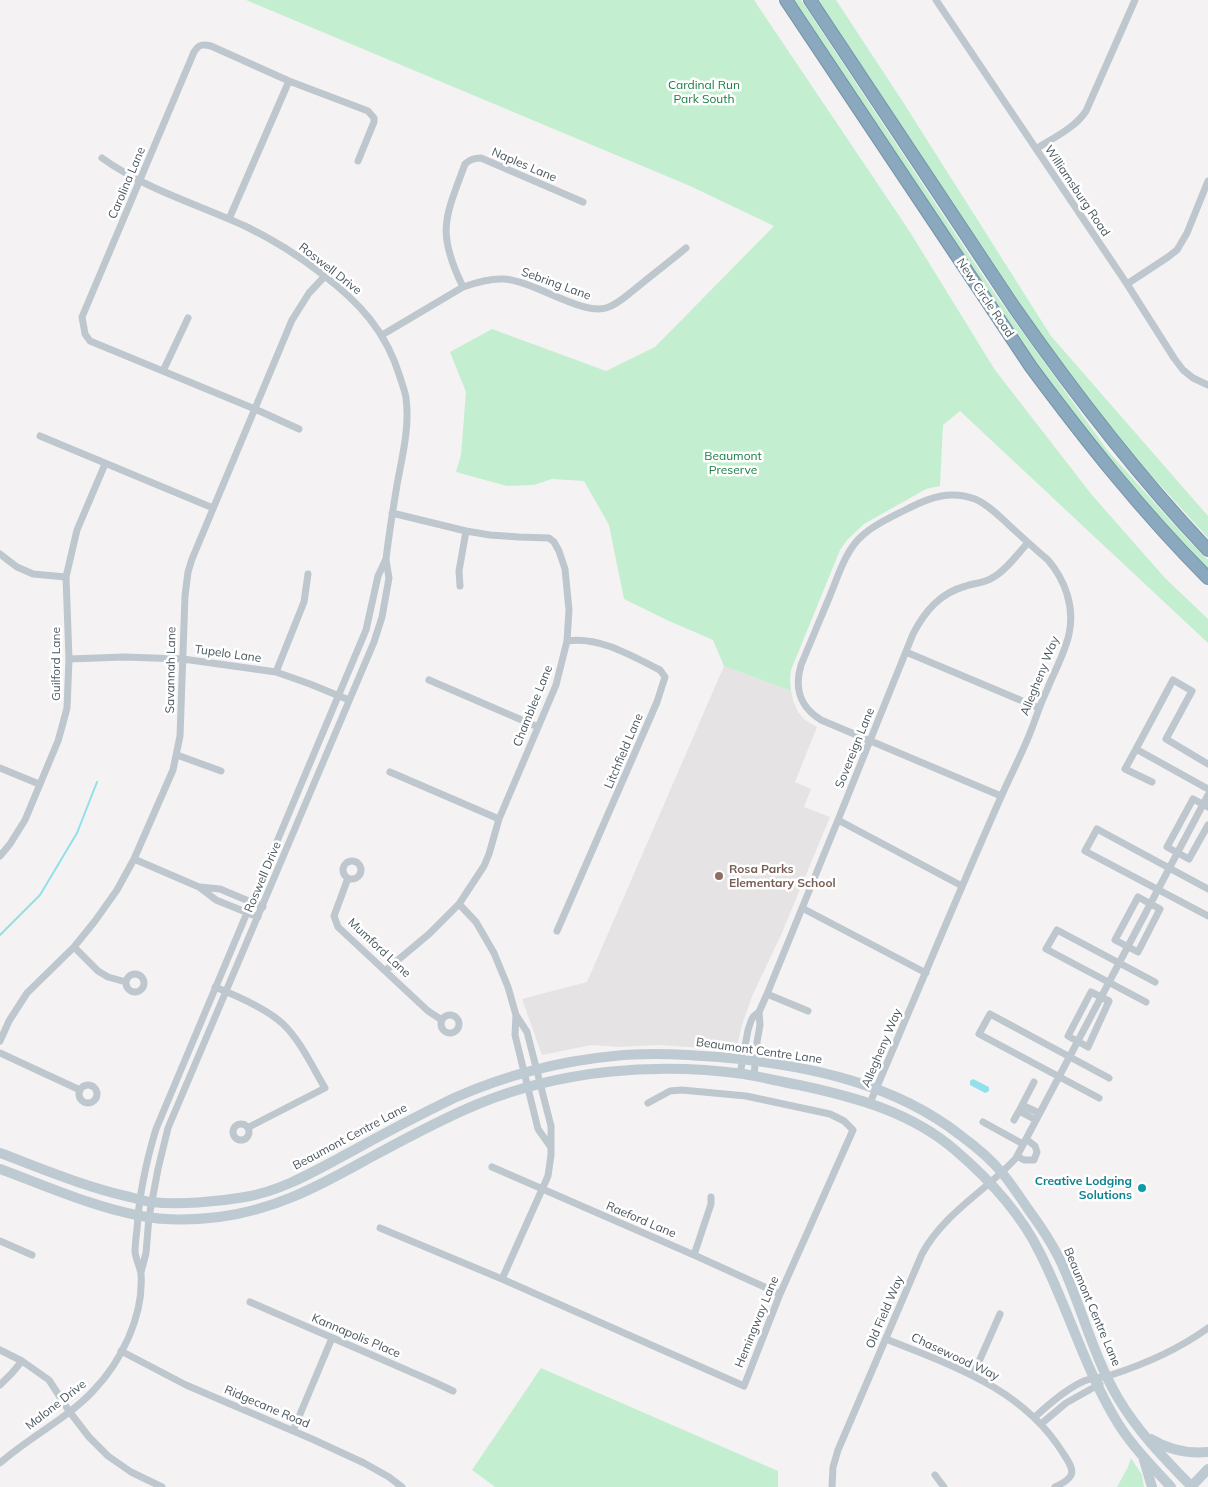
<!DOCTYPE html>
<html>
<head>
<meta charset="utf-8">
<style>
  body { margin:0 }
  canvas { display:block; background:#f4f2f2 }
</style>
</head>
<body>
<canvas width="1208" height="1487"></canvas>
<script>
const ctx = document.querySelector('canvas').getContext('2d');
ctx.lineJoin = 'round';
function paint(path, color) {
  ctx.fillStyle = color;
  ctx.fill(path, 'evenodd');
}
function trace(path, color, width, dash) {
  ctx.strokeStyle = color;
  ctx.lineWidth = width;
  ctx.lineCap = dash ? 'butt' : 'round';
  ctx.setLineDash(dash || []);
  ctx.stroke(path);
}
function drawText(font, color, halo, rows, align = 'center') {
  ctx.font = font + ' Mulish,sans-serif';
  ctx.lineWidth = 5;
  ctx.setLineDash([]);
  ctx.textBaseline = 'middle';
  ctx.strokeStyle = halo;
  ctx.fillStyle = color;
  for (const [text, x, y, turn = 0] of rows) {
    ctx.save();
    ctx.translate(x, y);
    ctx.rotate((+turn || 0) * Math.PI / 180);
    ctx.textAlign = isNaN(turn) ? turn : align;
    if (halo) ctx.strokeText(text, 0, 0);
    ctx.fillText(text, 0, 0);
    ctx.restore();
  }
}
paint(new Path2D(`
  M 724,666 L 791,691 L 793,700 L 798,712 L 805,720 L 817,727 L 795,782 L 811,789 L 804,807 L 830,817 L 781,935 L 753,994 L 743,1022 L 737,1046 L 732,1050 L 658,1045 L 620,1047 L 591,1045 L 542,1055 L 522,999 L 587,982 Z`), '#e5e3e4');
paint(new Path2D(`
  M 246,0 L 754,0 L 910,232 L 995,370 L 1092,495 L 1165,578 L 1208,619 L 1208,643 L 960,411 L 943,425 L 940,486 L 926,489 L 864,524 L 847,540 L 840,550 L 791,670 L 790,680 L 791,691 L 724,666 L 713,640 L 669,621 L 624,599 L 609,525 L 584,481 L 552,479 L 534,485 L 507,486 L 456,472 L 461,455 L 466,392 L 450,352 L 492,329 L 606,371 L 655,347 L 774,226 L 690,186 Z
  M 792,0 L 801,0 L 995,294 L 1108,451 L 1188,540 L 1208,560 L 1208,571 C 1108,472 1029,356 951,240 C 898,160 845,80 792,0 Z
  M 817,0 L 836,0 L 903,102 L 1051,336 L 1208,516 L 1208,538 L 1125,446 L 1045,341 Z
  M 541,1368 L 778,1471 L 778,1487 L 495,1487 L 472,1470 Z
  M 1131,1458 L 1142,1475 L 1144,1487 L 1117,1487 L 1128,1467 Z`), '#c3efd0');
paint(new Path2D(`
  M 973,1079 L 989,1087 L 989,1091 L 985,1093 L 970,1085 L 970,1081 Z`), '#91e0eb');
trace(new Path2D(`
  M 0,935 L 40,895 L 77,833 L 97,782`), '#91e0eb', 2);
const highway = new Path2D(`
  M 786,0 L 1031,367 C 1086,441 1143,513 1208,578
  M 810,0 L 1014,307 C 1074,393 1136,474 1208,550`);
trace(highway, '#7694aa', 14);
trace(new Path2D(`
  M 936,0 L 1127,284 L 1174,358 L 1183,370 L 1193,378 L 1208,385
  M 1036,149 C 1053,138 1075,128 1086,111 L 1135,0
  M 229,219 L 289,81
  M 1127,284 L 1168,257 L 1177,250 L 1187,233 L 1208,181
  M 463,287 C 436,232 445,218 465,164 C 470,159 475,158 481,158 L 583,202
  M 382,335 L 463,287 C 477,282 490,278 504,279 C 534,281 581,315 606,308 C 617,305 626,296 635,289 C 652,275 669,262 686,248
  M 163,371 L 188,318
  M 299,429 L 255,409 L 90,341 L 85,334 L 82,317 L 194,52 C 199,44 203,44 211,46 L 289,81 L 368,111 L 374,118 L 374,122 L 358,161
  M 40,436 L 213,508
  M 0,554 L 17,567 L 33,574 L 66,577
  M 460,586 L 459,571 L 466,531
  M 906,652 L 1039,708
  M 69,659 L 124,657 L 183,659 L 276,672 L 310,684 L 349,700
  M 276,672 L 304,602 L 308,574
  M 429,680 L 538,727
  M 1136,749 L 1125,769 L 1152,782
  M 177,755 L 221,771
  M 1208,764 L 1166,739 L 1192,691 L 1173,680 L 1136,749 L 1208,789
  M 0,768 L 39,784
  M 390,772 L 499,819
  M 1208,807 L 1193,799 L 1167,847 L 1189,859 L 1208,825
  M 838,820 L 962,886
  M 0,856 L 10,844 L 25,820 L 58,741 L 63,723 L 67,708 L 69,659 L 66,577 L 77,530 L 105,464
  M 134,859 L 199,887 L 216,900 L 258,917
  M343 870a9 9 0 1 1 18 0a9 9 0 1 1-18 0Z
  M 348,878 L 334,916 L 338,927 L 428,1011 L 442,1020
  M 200,887 L 220,889 L 263,907
  M 1208,889 L 1097,829 L 1085,851 L 1208,916
  M 1138,897 L 1160,909 L 1138,952 L 1115,940 Z
  M 459,904 L 476,922 L 494,953 L 508,987 L 516,1015 L 527,1032 L 551,1126 L 551,1155 L 548,1176 L 502,1279
  M 802,908 L 926,973
  M 557,931 L 657,702 L 665,677 L 660,670 C 632,656 599,636 567,641
  M 74,947 L 98,971 L 108,977 L 126,982
  M 386,970 L 429,934 L 459,904 L 484,866 L 489,854 L 499,819 L 556,685 L 567,641 L 569,610 L 565,569 L 559,551 L 554,542 L 549,538 L 519,537 L 490,535 L 466,531 L 392,513
  M126 983a9 9 0 1 1 18 0a9 9 0 1 1-18 0Z
  M 215,987 C 235,995 267,1009 283,1024 C 300,1040 313,1068 325,1088 L 249,1127
  M 1091,992 L 1109,1001 L 1088,1047 L 1068,1036 Z
  M 767,994 L 808,1011
  M 1146,1002 L 1046,949 L 1057,930 L 1155,982
  M 516,1015 L 515,1035 L 538,1129 L 550,1146
  M441 1024a9 9 0 1 1 18 0a9 9 0 1 1-18 0Z
  M 0,1041 L 9,1021 L 27,993 L 74,947 L 95,921 L 117,890 L 134,859 L 173,770 L 180,736 L 185,596 L 188,572 L 192,559 L 292,320 L 309,293 L 325,276
  M 0,1053 L 80,1090
  M 740,1074 L 748,1030 L 751,1021 L 753,1017 L 759,1012 L 767,994 L 838,820 L 913,634 C 925,611 940,593 966,586 C 975,583 984,583 992,578 C 1006,571 1017,554 1028,543
  M 754,1076 L 757,1042 L 760,1025 L 759,1012
  M79 1094a9 9 0 1 1 18 0a9 9 0 1 1-18 0Z
  M 1099,1098 L 979,1034 L 990,1014 L 1109,1078
  M 870,1103 C 914,1001 956,898 1001,797 C 1011,774 1023,752 1032,728 C 1037,715 1041,702 1047,690 C 1054,672 1065,653 1069,634 C 1075,607 1065,580 1048,560 C 1035,549 1023,538 1011,527 C 1000,517 989,505 975,499 C 951,490 931,497 909,508 C 894,516 876,523 863,535 C 845,550 838,577 829,598 C 820,620 810,643 801,665 C 794,689 800,707 821,720 L 1001,796
  M 1022,1105 L 1039,1113
  M 1019,1111 L 1034,1082
  M 1014,1120 L 1019,1111 L 1036,1120
  M 983,1122 L 1023,1144
  M233 1132a8 8 0 1 1 16 0a8 8 0 1 1-16 0Z
  M 1017,1156 L 1024,1160 L 1034,1160 L 1037,1152 L 1035,1146 L 1026,1139
  M 492,1167 L 694,1255 L 780,1294
  M 380,1228 L 502,1279 L 744,1386 L 780,1294 L 853,1130 L 844,1121 L 830,1114 L 746,1096 L 682,1090 L 670,1091 L 648,1103
  M 0,1241 L 32,1255
  M 694,1255 L 711,1204 L 711,1197
  M 141,1272 L 146,1253 L 149,1217 L 158,1169 L 168,1128 L 374,642 L 382,617 L 389,578 L 386,560
  M 250,1302 L 434,1382 L 453,1391
  M 886,1339 C 953,1366 1022,1388 1063,1453 C 1075,1471 1077,1477 1055,1487
  M 0,1350 L 22,1361 L 49,1380 L 69,1411 L 89,1437 L 108,1456 L 131,1472 L 162,1487
  M 121,1351 L 186,1385 L 312,1439 L 364,1463 L 389,1477 L 402,1487
  M 973,1375 L 1000,1314
  M 0,1385 L 12,1373 L 22,1361
  M 1035,1417 C 1050,1403 1066,1389 1084,1381 C 1093,1377 1102,1378 1111,1375 C 1145,1364 1179,1349 1208,1328
  M 1041,1424 L 1066,1403 L 1100,1384
  M 293,1431 L 332,1338
  M 0,1463 C 28,1438 68,1418 93,1391 C 121,1362 144,1316 141,1274 C 140,1267 136,1260 135,1252 C 135,1245 136,1237 137,1229 C 139,1195 146,1162 156,1129 L 366,630 L 378,576 L 386,559 C 389,534 393,509 397,485 C 402,457 410,427 406,398 C 405,391 402,384 400,377 C 386,331 359,302 322,274 C 298,255 272,239 245,226 C 197,204 145,189 102,158
  M 935,1475 L 944,1487
  M 832,1487 L 833,1467 L 838,1450 L 922,1254 C 944,1213 986,1191 1016,1158 L 1208,795`), '#bec7ce', 7);
trace(new Path2D(`
  M 0,1153 C 43,1169 85,1187 130,1197 C 137,1199 144,1201 151,1202 C 179,1205 217,1202 245,1197 C 281,1191 313,1172 345,1155 C 381,1135 417,1116 454,1098 C 504,1076 560,1061 614,1056 C 653,1052 691,1055 730,1058 C 810,1066 895,1084 960,1135 C 975,1146 991,1159 1003,1174 C 1012,1185 1020,1197 1028,1209 C 1042,1228 1056,1249 1065,1271 C 1083,1313 1095,1359 1118,1398 C 1138,1432 1165,1459 1192,1487
  M 0,1169 C 46,1186 93,1207 141,1216 C 167,1221 194,1220 219,1217 C 274,1210 317,1187 364,1161 C 401,1141 439,1120 478,1104 C 561,1070 655,1062 744,1074 C 762,1077 781,1082 799,1085 C 855,1097 911,1112 955,1150 C 989,1179 1020,1212 1040,1253 C 1067,1306 1083,1363 1113,1415 C 1128,1442 1150,1464 1171,1487
  M 1151,1439 C 1169,1450 1187,1454 1208,1452
  M 1144,1460 L 1152,1487
  M 1191,1487 L 1208,1469`), '#becad2', 10);
trace(highway, '#8ba9be', 12);
for (const [x, y, r, color] of [
  [719,876,5,"#8d6e63"],
  [1142,1188,5,"#0f9aa8"]
]) {
  const dot = new Path2D();
  dot.arc(x, y, r, 0, 2 * Math.PI);
  ctx.fillStyle = color;
  ctx.fill(dot);
  trace(dot, '#fff', 2);
}
drawText('12px', '#1a8044', '#fff', [
  ["Cardinal Run",704,85],
  ["Park South",704,99],
  ["Beaumont",733,456],
  ["Preserve",733,470]
]);
drawText('12px', '#4a575f', '#fff', [
  ["Naples Lane",524,165,23],
  ["Carolina Lane",127,183,-67],
  ["Williamsburg Road",1077,191,56],
  ["Roswell Drive",330,269,38],
  ["Sebring Lane",556,284,20],
  ["New Circle Road",985,298,56],
  ["Tupelo Lane",228,654,8],
  ["Guilford Lane",56,664,-90],
  ["Savannah Lane",171,670,-89],
  ["Allegheny Way",1040,676,-68],
  ["Chamblee Lane",533,706,-68],
  ["Sovereign Lane",855,748,-68],
  ["Litchfield Lane",624,751,-67],
  ["Roswell Drive",263,877,-67],
  ["Mumford Lane",379,948,43],
  ["Allegheny Way",882,1048,-67],
  ["Beaumont Centre Lane",759,1051,8],
  ["Beaumont Centre Lane",350,1137,-28],
  ["Raeford Lane",641,1220,23],
  ["Beaumont Centre Lane",1092,1307,67],
  ["Old Field Way",885,1312,-67],
  ["Hemingway Lane",757,1322,-68],
  ["Kannapolis Place",356,1336,23],
  ["Chasewood Way",955,1357,25],
  ["Malone Drive",56,1405,-38],
  ["Ridgecane Road",267,1407,23]
]);
drawText('bold 12px', '#785e54', '#fff', [
  ["Rosa Parks",729,869],
  ["Elementary School",729,883]
], 'left');
drawText('bold 12px', '#0d838f', '#fff', [
  ["Creative Lodging",1132,1181],
  ["Solutions",1132,1195]
], 'right');
</script>
</body>
</html>
